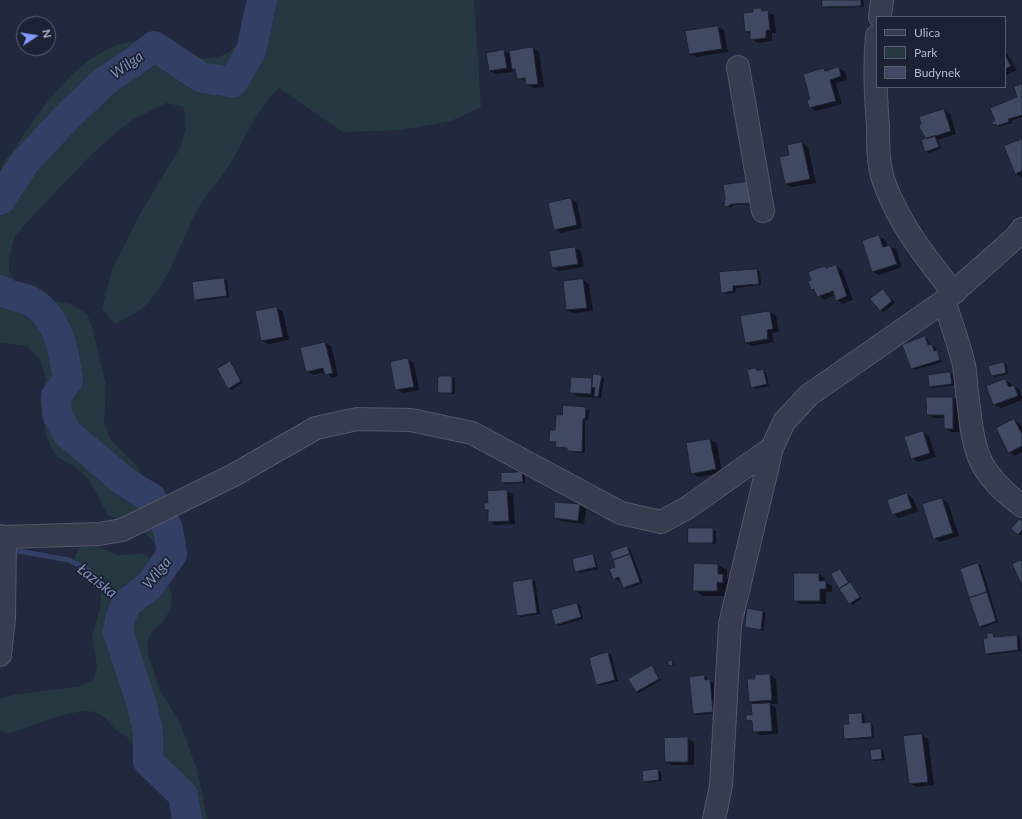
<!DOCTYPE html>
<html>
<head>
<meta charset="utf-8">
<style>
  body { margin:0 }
  #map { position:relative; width:1022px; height:819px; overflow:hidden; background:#22293f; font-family:Lato,sans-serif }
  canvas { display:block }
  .legend { position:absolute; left:876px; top:16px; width:130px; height:72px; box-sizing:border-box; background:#1c2134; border:1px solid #585d70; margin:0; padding:5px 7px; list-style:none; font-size:12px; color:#b3b7ca }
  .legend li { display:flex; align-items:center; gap:8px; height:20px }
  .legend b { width:20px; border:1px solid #585d70 }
  .north { position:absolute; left:16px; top:16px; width:40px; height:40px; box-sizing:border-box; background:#1c2134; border:1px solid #585d70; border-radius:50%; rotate:78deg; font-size:11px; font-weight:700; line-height:16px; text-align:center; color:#b3b7ca }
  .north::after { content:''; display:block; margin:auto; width:14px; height:18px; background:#849bfd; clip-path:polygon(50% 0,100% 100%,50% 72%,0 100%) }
</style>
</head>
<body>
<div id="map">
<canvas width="1022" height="819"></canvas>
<ul class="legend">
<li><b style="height:5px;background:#373c4f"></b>Ulica</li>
<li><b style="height:11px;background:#253740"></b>Park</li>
<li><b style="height:11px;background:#414861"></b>Budynek</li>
</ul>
<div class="north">N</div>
</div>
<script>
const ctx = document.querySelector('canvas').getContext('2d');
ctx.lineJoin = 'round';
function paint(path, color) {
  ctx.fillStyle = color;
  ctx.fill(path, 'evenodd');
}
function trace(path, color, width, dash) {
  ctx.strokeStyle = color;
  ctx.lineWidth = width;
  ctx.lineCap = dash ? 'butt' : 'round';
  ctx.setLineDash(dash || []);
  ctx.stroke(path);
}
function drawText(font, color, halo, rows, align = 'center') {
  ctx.font = font + ' Lato,sans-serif';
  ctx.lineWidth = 3.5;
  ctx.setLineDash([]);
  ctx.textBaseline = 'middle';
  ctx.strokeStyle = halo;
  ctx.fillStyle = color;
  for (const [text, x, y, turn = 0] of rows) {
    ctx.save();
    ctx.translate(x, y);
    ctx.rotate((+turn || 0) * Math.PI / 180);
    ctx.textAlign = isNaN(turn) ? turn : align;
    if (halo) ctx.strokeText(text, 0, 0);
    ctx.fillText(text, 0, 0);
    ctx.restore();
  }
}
paint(new Path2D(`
  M 246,0 L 474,0 L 481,107 L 451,121 L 401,130 L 343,132 L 279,88 C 256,110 246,137 230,164 C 220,180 207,193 198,209 C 183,236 168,284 146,305 C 137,313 126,318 115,324 L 102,309 L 112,269 L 140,214 L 181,146 L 186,126 L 184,107 L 166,103 L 134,119 L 119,130 L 91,155 L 27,222 L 15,236 L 10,253 L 9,271 L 19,287 L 34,296 L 53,301 L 71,304 L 87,314 L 93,330 L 106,386 L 104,422 L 110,439 L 135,464 L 156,495 L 165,530 L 166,547 L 157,545 L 143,531 L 108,515 L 89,480 L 74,466 L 57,457 L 47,439 L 43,418 L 41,399 L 46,380 L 41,361 L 27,346 L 0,343 C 0,297 0,250 0,204 C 0,196 0,174 1,168 C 4,160 13,151 18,143 C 45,103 83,48 135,41 C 154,38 157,45 171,52 C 178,56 189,57 197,58 C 239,62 245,35 246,0 Z
  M 93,545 L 117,555 L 144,554 L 155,562 L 168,584 L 172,597 L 170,610 L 163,622 L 153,630 L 147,642 L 148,654 L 160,690 L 180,723 L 197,770 L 207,819 L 170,819 C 173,799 169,783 153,770 C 150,767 144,765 140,762 C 134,755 134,744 128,738 C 125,734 119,733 115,729 C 109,722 104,715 94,712 C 73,707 29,728 7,734 L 0,729 L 0,699 L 13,695 L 81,686 L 93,680 L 97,666 L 92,637 L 101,604 L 101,590 L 78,573 L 74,559 L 80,547 Z`), '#253740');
paint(new Path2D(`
  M 822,0 L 863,0 L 864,7 L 826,8 L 823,6 Z
  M 761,9 L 774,15 L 776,33 L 772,33 L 772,41 L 758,43 L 751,39 L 751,34 L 746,31 L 754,13 Z
  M 718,27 L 724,30 L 728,52 L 696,57 L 690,53 Z
  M 533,48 L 539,52 L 544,87 L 534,88 L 527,85 L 527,82 L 518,78 L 517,71 L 513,68 L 513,72 L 496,74 L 490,71 L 504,51 L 511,55 Z
  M 1005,50 L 1017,70 L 1005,76 Z
  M 839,68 L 845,72 L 847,80 L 836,83 L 842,104 L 816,111 L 810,107 L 811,100 L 824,69 L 827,71 Z
  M 1022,85 L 1022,117 L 1011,121 L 1012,123 L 999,127 L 994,125 L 1019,98 Z
  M 944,110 L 950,114 L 956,134 L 938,140 L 941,149 L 928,153 L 925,151 L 928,139 Z
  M 1022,140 L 1022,177 L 1015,173 Z
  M 802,143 L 808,147 L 816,183 L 792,187 L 786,184 L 790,156 Z
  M 726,198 L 756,204 L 735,205 L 730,208 L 727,206 Z
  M 571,199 L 577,203 L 582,228 L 561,233 L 555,229 Z
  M 879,236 L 885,240 L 888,246 L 896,249 L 902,267 L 879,275 L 873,272 Z
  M 575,248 L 581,251 L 584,267 L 559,271 L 553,268 Z
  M 836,266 L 842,270 L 853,300 L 843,304 L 837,300 L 835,295 L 824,300 L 812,289 L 812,280 L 818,267 L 828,269 Z
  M 757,270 L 760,271 L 761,285 L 736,288 L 736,292 L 725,294 L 722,292 Z
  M 224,279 L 227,281 L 229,297 L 198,301 L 195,299 L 193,283 Z
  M 583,280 L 589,284 L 593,311 L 573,313 L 567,310 Z
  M 883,290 L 895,303 L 883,312 L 880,310 Z
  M 277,308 L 283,312 L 289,340 L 268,344 L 262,341 Z
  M 770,312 L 776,316 L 779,332 L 772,333 L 774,342 L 752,346 L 746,343 Z
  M 924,338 L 927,339 L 930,346 L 935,347 L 942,362 L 915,370 L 912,368 Z
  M 325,343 L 331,346 L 338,376 L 332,378 L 325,372 L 313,375 L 307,371 Z
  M 408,359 L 414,363 L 419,390 L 403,393 L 396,390 Z
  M 230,362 L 243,382 L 232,390 L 229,388 Z
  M 1004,364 L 1007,365 L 1008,374 L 994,377 L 992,375 Z
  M 756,369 L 766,372 L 769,386 L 755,389 L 752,387 Z
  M 950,373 L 953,374 L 954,385 L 933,388 L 930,386 Z
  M 601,376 L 604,378 L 601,398 L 577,396 L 571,392 L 591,379 L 593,381 Z
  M 439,377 L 452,377 L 455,378 L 455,394 L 439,392 Z
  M 1005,380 L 1020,390 L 1022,400 L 1001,408 L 994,405 L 987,387 Z
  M 953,398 L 959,401 L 959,432 L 951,432 L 945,428 L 945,418 L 934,418 L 928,415 Z
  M 564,406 L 589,410 L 588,420 L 585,420 L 585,453 L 571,452 L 568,448 L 559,448 L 556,446 L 557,443 L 550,441 L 563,416 Z
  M 1014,420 L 1020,424 L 1022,427 L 1022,452 L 1015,456 L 1009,452 Z
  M 923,432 L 929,436 L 936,457 L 918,462 L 912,458 Z
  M 710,440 L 717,443 L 722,473 L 698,477 L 692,473 L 687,444 Z
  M 522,473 L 525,474 L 525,483 L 505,484 L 502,482 Z
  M 507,491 L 513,495 L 515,524 L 495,525 L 489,521 L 489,511 L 485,509 L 489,504 Z
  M 907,494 L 913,498 L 918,511 L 899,518 L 893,514 Z
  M 942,499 L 948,503 L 959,536 L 940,542 L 934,538 Z
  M 579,505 L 586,509 L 584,524 L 561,521 L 555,518 Z
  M 1022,522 L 1022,534 L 1021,535 L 1018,534 Z
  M 689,529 L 716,531 L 716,544 L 689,542 Z
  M 627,548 L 630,549 L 643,583 L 626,589 L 623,587 L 620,579 L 617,580 L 614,578 L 617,568 Z
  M 593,556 L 595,557 L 598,569 L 579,573 L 576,572 Z
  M 978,564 L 981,565 L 998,622 L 982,628 L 979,626 Z
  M 718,565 L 727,570 L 727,578 L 732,581 L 732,587 L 727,587 L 727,596 L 703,596 L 694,590 Z
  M 840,570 L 862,599 L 852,605 L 850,603 Z
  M 795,574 L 819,574 L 825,578 L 825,582 L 832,586 L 832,592 L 826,592 L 826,604 L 801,604 L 795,601 Z
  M 532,580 L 535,581 L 540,614 L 521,617 L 518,615 L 513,582 Z
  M 577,604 L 580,605 L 583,619 L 558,626 L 556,624 Z
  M 748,609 L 766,613 L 763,631 L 746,627 Z
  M 993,634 L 996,638 L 1017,636 L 1020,637 L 1021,651 L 988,655 L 986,653 L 988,639 Z
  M 608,653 L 611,655 L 618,681 L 599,686 L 597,684 Z
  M 671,662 L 674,663 L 675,666 L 670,666 Z
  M 652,666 L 661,680 L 639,693 L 636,691 Z
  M 770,675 L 776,679 L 778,704 L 770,704 L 776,708 L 778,734 L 760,735 L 754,731 L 753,723 L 747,719 L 753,716 L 756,705 L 750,702 L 756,680 Z
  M 704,676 L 707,678 L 707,681 L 713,682 L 716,713 L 697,715 L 694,713 Z
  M 861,714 L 864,715 L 865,724 L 873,725 L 874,738 L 848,740 L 845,738 L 850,725 Z
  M 922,735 L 928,739 L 934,785 L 916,787 L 910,783 Z
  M 687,738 L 694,742 L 694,765 L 672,765 L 666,762 Z
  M 881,750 L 884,752 L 885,760 L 875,761 L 872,760 Z
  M 658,770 L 661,772 L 662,781 L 647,783 L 644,781 Z`), '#0007');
trace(new Path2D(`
  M 18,551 L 69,560 L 88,570 L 126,604`), '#343f65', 5);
trace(new Path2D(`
  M 0,200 L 25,162 L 68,116 L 106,80 L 135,61 L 154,46 L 202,78 L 233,82 L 251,51 L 262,0
  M 0,290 C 10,297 25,297 34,303 C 60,322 64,352 68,380 L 56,396 L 57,414 L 67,433 L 125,482 L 151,498 L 168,529 L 172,554 L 150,585 L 126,604 L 120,619 L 118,632 L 142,705 L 148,732 L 148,761 L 183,795 L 187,819`), '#343f65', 30);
const building = new Path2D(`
  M 822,0 L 861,0 L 861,6 L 822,7 Z
  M 761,8 L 762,11 L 768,10 L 770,30 L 766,30 L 766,38 L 750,40 L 750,31 L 745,32 L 743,13 L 753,12 L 753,9 Z
  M 718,26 L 722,49 L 689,54 L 685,31 Z
  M 533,47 L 538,84 L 526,85 L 525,78 L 517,79 L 515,69 L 512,69 L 509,51 Z
  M 504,50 L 507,68 L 489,71 L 486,53 Z
  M 1005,55 L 1011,66 L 1005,69 Z
  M 839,67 L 841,76 L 830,80 L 836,101 L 809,108 L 807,100 L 810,99 L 803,74 L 824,68 L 825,71 Z
  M 1022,84 L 1022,115 L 1008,119 L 1009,122 L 996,126 L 996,124 L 993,125 L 992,122 L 995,121 L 990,108 L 1017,97 L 1014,87 Z
  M 944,109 L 951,131 L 926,139 L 919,127 L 921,123 L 919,117 Z
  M 935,136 L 939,147 L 925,152 L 921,140 Z
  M 1022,139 L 1022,171 L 1015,174 L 1004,146 Z
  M 802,142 L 810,179 L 785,184 L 779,157 L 789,155 L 787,145 Z
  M 751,181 L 754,203 L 732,204 L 726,207 L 724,205 L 725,198 L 723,185 Z
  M 571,198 L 577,225 L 554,230 L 548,203 Z
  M 879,235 L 883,247 L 890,245 L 897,264 L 872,272 L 862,241 Z
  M 575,247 L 578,264 L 552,268 L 549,251 Z
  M 836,265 L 847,296 L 836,301 L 833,291 L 817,297 L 814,289 L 811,290 L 808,281 L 811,280 L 808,272 L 818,268 L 825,266 L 826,268 Z
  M 757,269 L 759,284 L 733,286 L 733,291 L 721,293 L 719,272 Z
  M 224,278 L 227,296 L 194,300 L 192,282 Z
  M 583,279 L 587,308 L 566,310 L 563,281 Z
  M 883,289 L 892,301 L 880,311 L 870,299 Z
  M 277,307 L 283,337 L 261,341 L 255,311 Z
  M 770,311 L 773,329 L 767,330 L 768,339 L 745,343 L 740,316 Z
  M 925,336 L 928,345 L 932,344 L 934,351 L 937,350 L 940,360 L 911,369 L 902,345 Z
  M 325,342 L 333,373 L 325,375 L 323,368 L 306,372 L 300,348 Z
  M 408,358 L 414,387 L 395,390 L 390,362 Z
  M 230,361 L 241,381 L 228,389 L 217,369 Z
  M 1004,362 L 1006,373 L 991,376 L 988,366 Z
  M 756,368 L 757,371 L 763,369 L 767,384 L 751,388 L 747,370 Z
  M 950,372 L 952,384 L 929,387 L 928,375 Z
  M 593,374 L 602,375 L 598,397 L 594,396 L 595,388 L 592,387 Z
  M 438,376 L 452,376 L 452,393 L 438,393 Z
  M 571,377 L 592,378 L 591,394 L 570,393 Z
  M 1005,379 L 1009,387 L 1014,385 L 1018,396 L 993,405 L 986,386 Z
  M 926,397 L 953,397 L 953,429 L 944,429 L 944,415 L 927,415 Z
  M 563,405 L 586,407 L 585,419 L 583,419 L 582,452 L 567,451 L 567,448 L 555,447 L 556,442 L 549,442 L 550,430 L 555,430 L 556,415 L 562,415 Z
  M 1014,419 L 1022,434 L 1022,446 L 1008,453 L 996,428 Z
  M 923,431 L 930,453 L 911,459 L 904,437 Z
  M 710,439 L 716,469 L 691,474 L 686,443 Z
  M 522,472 L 523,482 L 501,483 L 501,473 Z
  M 507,490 L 509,521 L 488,522 L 488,510 L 484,510 L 484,503 L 488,503 L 487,491 Z
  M 907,493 L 912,508 L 892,515 L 887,500 Z
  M 942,498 L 953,533 L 933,539 L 922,504 Z
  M 555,502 L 580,504 L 578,521 L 554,518 Z
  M 1020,519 L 1022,521 L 1022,530 L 1018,535 L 1011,529 Z
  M 688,528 L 713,528 L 713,543 L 688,543 Z
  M 627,546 L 630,554 L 613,560 L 610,552 Z
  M 593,554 L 596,567 L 575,572 L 572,559 Z
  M 630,554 L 640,582 L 623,588 L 619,577 L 613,579 L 609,569 L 615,567 L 613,560 Z
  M 1022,560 L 1022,586 L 1012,564 Z
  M 694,563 L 718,564 L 718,574 L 723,574 L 723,583 L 717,582 L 717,591 L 693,591 Z
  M 978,563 L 987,592 L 969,598 L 960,569 Z
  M 840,569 L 849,583 L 839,589 L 831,574 Z
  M 794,573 L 819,573 L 819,581 L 826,581 L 826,589 L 820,589 L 820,601 L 794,601 Z
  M 532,579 L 537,613 L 517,616 L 512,582 Z
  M 850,582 L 860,597 L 849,604 L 839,589 Z
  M 987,592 L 996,621 L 979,627 L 969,598 Z
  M 577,603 L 581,617 L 555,625 L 551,610 Z
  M 747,608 L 763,611 L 761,630 L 745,627 Z
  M 987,633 L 993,633 L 994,637 L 1017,635 L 1018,650 L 985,654 L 983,638 L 987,638 Z
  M 608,652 L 615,680 L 596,685 L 589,658 Z
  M 672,660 L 673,665 L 669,666 L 667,662 Z
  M 652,665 L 659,679 L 636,692 L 628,679 Z
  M 770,674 L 772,700 L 749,702 L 747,679 L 755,679 L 755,675 Z
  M 704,675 L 705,680 L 710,679 L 713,712 L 693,714 L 689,677 Z
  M 770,703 L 772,731 L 753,732 L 752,721 L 746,720 L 746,715 L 752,715 L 751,704 Z
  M 862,713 L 862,723 L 871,722 L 872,737 L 844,739 L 843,724 L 849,724 L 848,714 Z
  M 922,734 L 928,782 L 909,784 L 903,736 Z
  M 688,737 L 688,762 L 665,762 L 664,738 Z
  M 881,749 L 882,759 L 871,760 L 870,750 Z
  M 658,769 L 659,780 L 643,782 L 642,771 Z`);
paint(building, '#414861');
trace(building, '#1e2336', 1);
const minor = new Path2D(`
  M 880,17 L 882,0
  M 877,36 C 874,67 876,97 878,128 C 878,145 878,165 884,182 C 899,224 926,258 954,293
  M 738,67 L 763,211
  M 944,301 C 951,322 959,344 964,365 C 966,376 966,388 968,399 C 974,453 977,472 1022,506
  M 0,536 L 5,537 L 99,534 L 122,530 L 232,476 L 316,428 L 357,419 L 411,420 L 472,433 L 621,513 L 661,522 L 687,508 L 772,448
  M 0,655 L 4,618 L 5,537
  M 714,819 L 721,786 L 730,624 L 772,448 L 784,422 L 809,395 L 944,301 L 1015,238 L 1022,229`);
trace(minor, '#52576a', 24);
trace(minor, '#373c4f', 22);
drawText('italic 15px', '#808db8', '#1c2134', [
  ["Wilga",127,65,-36],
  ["Wilga",157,573,-52],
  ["Łaziska",97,581,38]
]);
</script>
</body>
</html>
